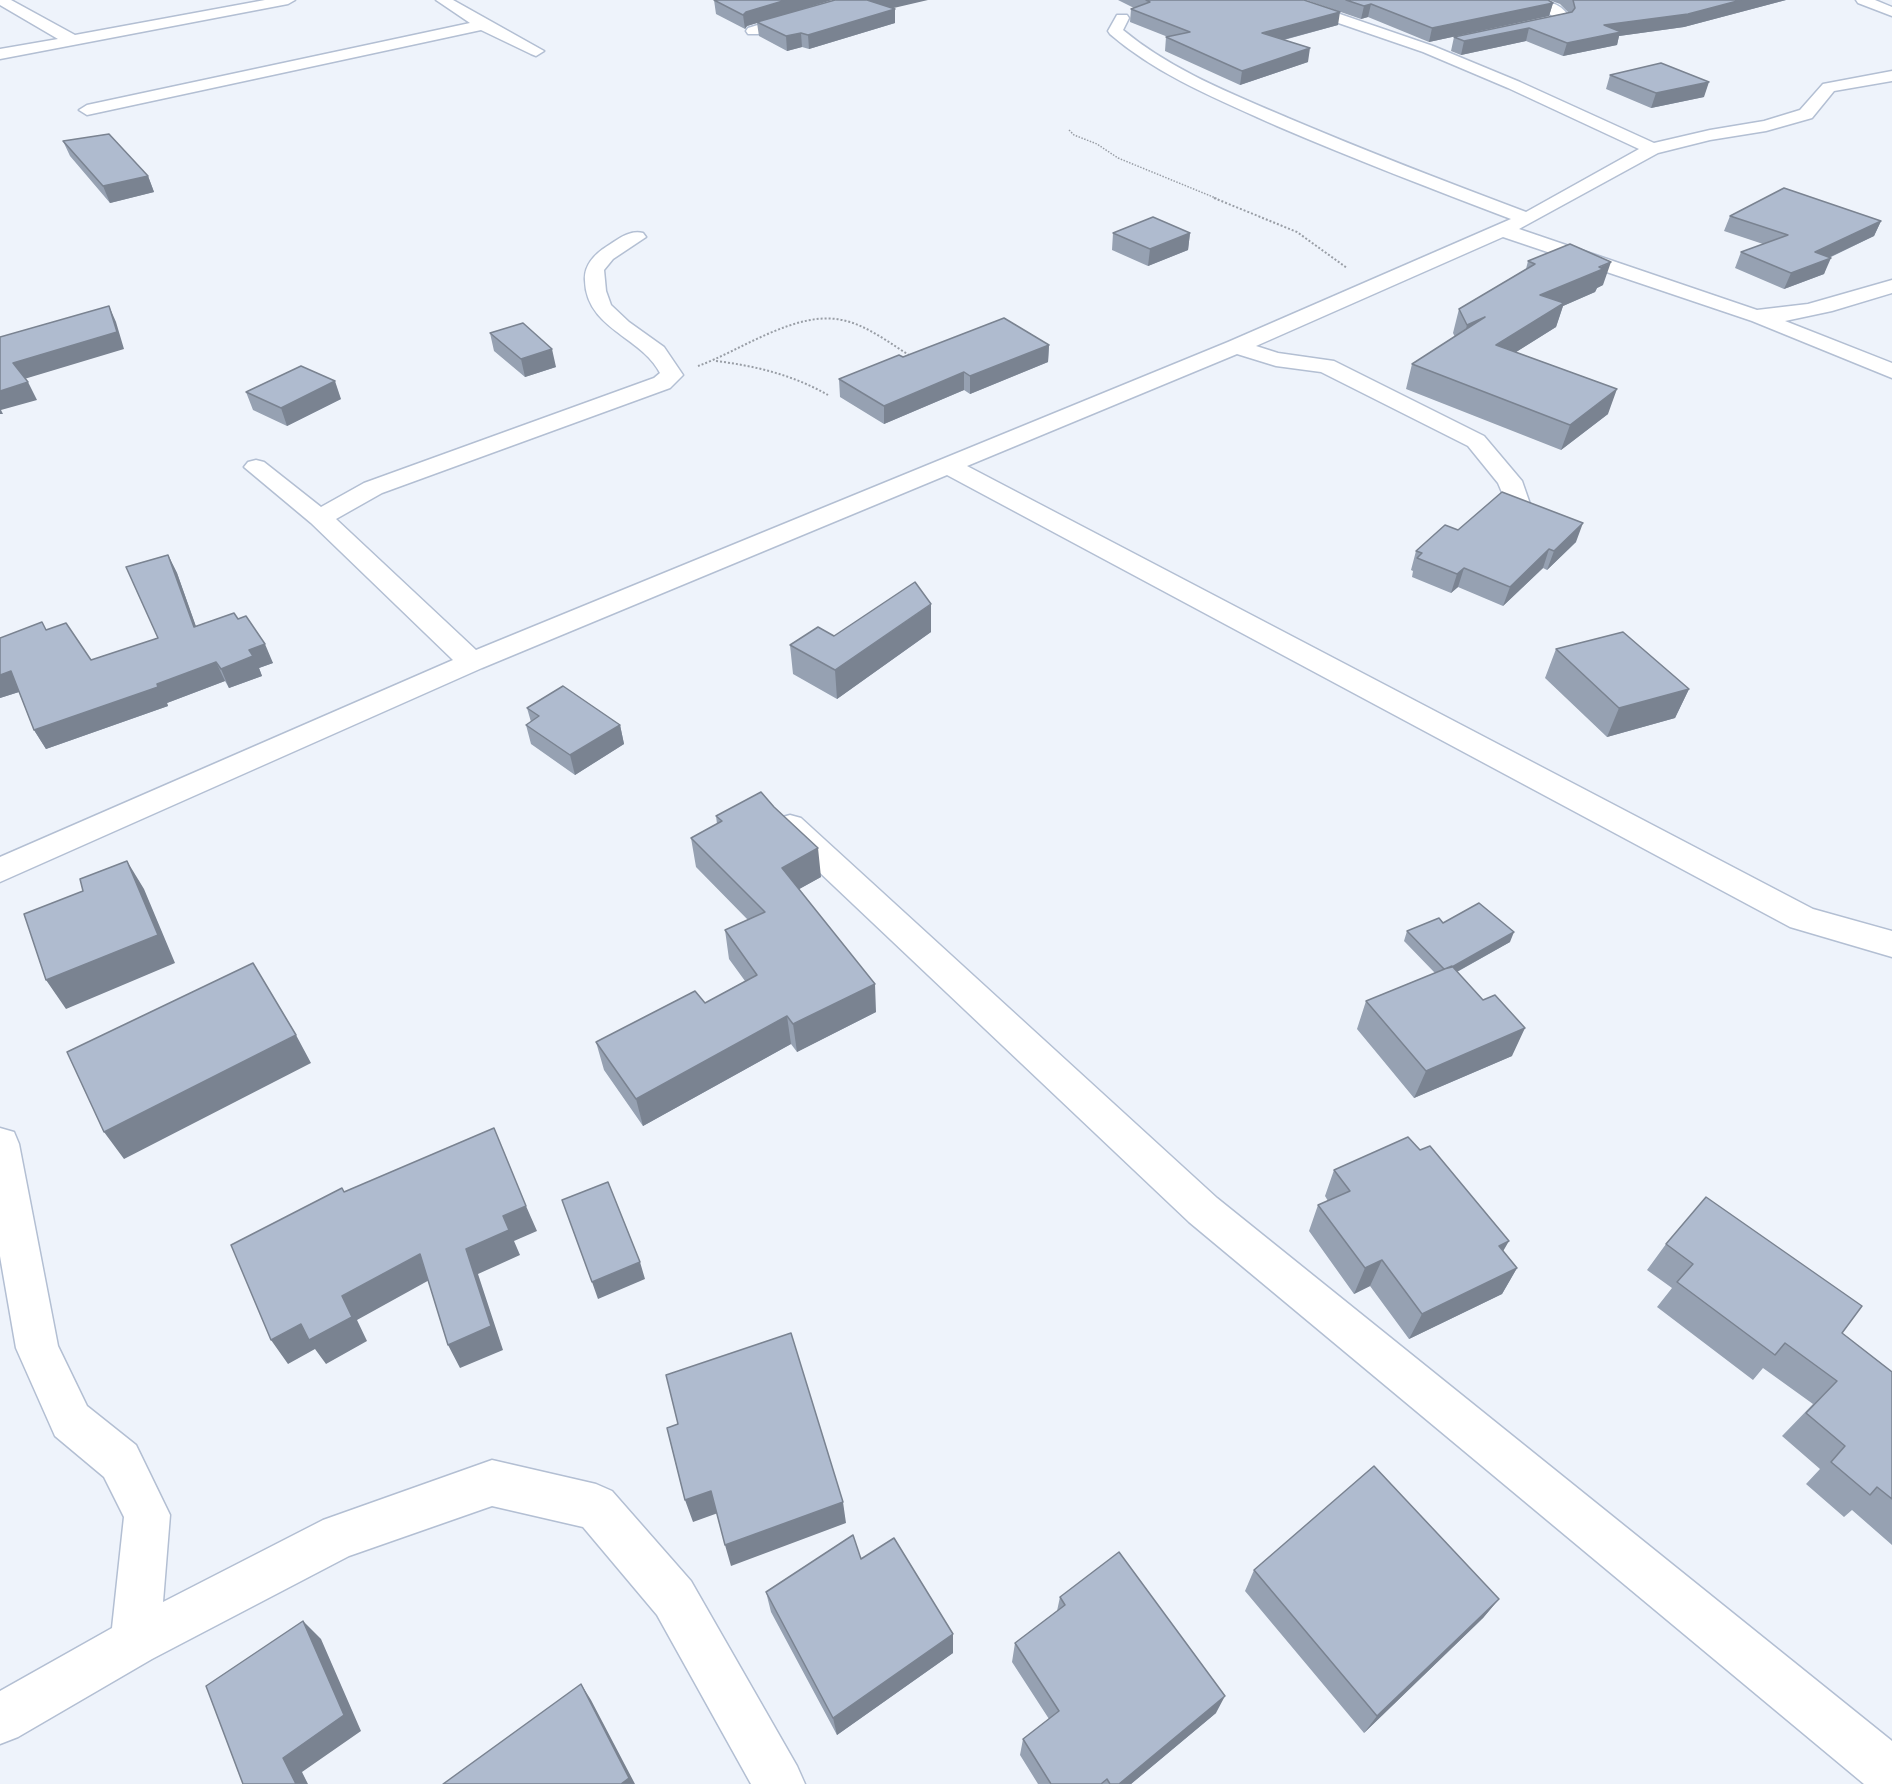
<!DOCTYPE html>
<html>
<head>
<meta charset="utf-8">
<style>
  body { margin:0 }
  canvas { display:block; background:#eef3fb }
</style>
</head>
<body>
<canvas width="1892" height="1784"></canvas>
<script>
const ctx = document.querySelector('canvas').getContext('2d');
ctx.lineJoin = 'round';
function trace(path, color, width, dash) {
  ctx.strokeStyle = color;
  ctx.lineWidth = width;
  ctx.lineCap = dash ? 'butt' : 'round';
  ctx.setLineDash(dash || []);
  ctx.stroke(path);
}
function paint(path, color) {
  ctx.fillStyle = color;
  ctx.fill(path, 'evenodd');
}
const minor = new Path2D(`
  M 0,0 L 11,0 L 75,35 L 265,0 L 295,0 L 288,4 L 0,59 L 0,49 L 58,39 L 0,5 Z
  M 436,0 L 453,0 L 544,51 L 536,56 L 531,54 L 481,30 L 87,115 L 79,110 L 87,105 L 470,23 Z
  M 840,0 L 859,0 L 835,12 L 758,34 L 748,34 L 746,31 L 748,28 Z
  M 1278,0 L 1299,0 L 1433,46 L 1520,82 L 1654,143 L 1710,130 L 1764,121 L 1800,110 L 1823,84 L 1892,71 L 1892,81 L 1834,91 L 1812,118 L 1766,131 L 1710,140 L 1658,153 L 1519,229 L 1757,310 L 1808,304 L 1892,280 L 1892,293 L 1832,311 L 1785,321 L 1892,363 L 1892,378 L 1752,321 L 1503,237 L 1256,346 L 1278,353 L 1334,361 L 1484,436 L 1522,481 L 1530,504 L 1527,509 L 1518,511 L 1509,509 L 1498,483 L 1468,446 L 1321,372 L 1276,366 L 1237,354 L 967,466 L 1813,909 L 1892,931 L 1892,957 L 1790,927 L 947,475 L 482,668 L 0,882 L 0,857 L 453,660 L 311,523 L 244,467 L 248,462 L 256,460 L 264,462 L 321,507 L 364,483 L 654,378 L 660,373 C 641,336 586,329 585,280 C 584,264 596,253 609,245 C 620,238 630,230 643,233 L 646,237 L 613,259 L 604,270 L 606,291 L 611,305 L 629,322 L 664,347 L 683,375 L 670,388 L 382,493 L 336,519 L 476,650 L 1228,342 L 1511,219 C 1432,189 1354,159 1277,126 C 1219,100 1159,76 1110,34 L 1108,31 L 1117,15 L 1127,15 L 1129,18 L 1123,30 C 1171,70 1230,93 1288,118 C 1366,151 1446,182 1526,212 L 1639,149 L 1508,88 L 1423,52 L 1280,3 Z
  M 1530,0 C 1546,0 1564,3 1570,20 L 1568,23 L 1527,33 L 1522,32 L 1520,29 L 1522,26 L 1555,18 Z
  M 1856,0 L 1875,0 L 1892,7 L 1892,16 L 1858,3 Z
  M 790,815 L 801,818 L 1217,1198 L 1892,1741 L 1892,1784 L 1864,1784 L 1189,1222 L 779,834 L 774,826 L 779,818 Z
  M 0,1128 L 14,1132 L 19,1144 L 58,1346 L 87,1406 L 136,1445 L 170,1515 L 163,1602 L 323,1520 L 492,1460 L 596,1484 L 612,1491 L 691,1581 L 797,1766 L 805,1784 L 751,1784 L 657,1615 L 583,1527 L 492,1506 L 349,1556 L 152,1659 L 18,1737 L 0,1744 L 0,1691 L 112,1628 L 124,1517 L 104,1477 L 55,1436 L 16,1348 L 0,1256 Z`);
trace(minor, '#b3bfd3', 3);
trace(new Path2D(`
  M 1069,130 L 1074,135 L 1097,144 L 1118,158 L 1218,199`), '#999ea6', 1.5, [1.5, 1.5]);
trace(new Path2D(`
  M 1214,198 L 1297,232 L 1347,268
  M 716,361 C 756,366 793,375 828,395
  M 698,366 C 740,351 796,310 842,320 C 867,325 891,344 912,357`), '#999ea6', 2, [2, 2]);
paint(minor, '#fff');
paint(new Path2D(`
  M 714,0 L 832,0 L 786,14 L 892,8 L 895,9 L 895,23 L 809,49 L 802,47 L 787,51 L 759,36 L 757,23 L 747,26 L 745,29 L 716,14 Z
  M 1118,0 L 1304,0 L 1338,25 L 1284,40 L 1308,62 L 1240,85 L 1165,51 L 1166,37 L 1168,37 L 1130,22 L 1131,9 L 1134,8 Z
  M 1306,0 L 1548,0 L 1553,3 L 1549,16 L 1429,42 L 1368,17 L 1361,19 Z
  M 1549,0 L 1786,0 L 1684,27 L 1619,36 L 1617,45 L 1563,56 L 1526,41 L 1461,55 L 1451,51 L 1454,37 L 1569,13 L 1560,4 Z
  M 1610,75 L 1704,97 L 1651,108 L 1606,89 Z
  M 63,141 L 148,176 L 154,192 L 110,203 L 70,156 Z
  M 1730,216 L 1881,221 L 1874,236 L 1829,258 L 1824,274 L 1784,289 L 1735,268 L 1741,252 L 1763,244 L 1724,231 Z
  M 1113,233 L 1190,233 L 1188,250 L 1148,266 L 1112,250 Z
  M 1528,261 L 1603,285 L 1597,288 L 1595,292 L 1563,306 L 1556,327 L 1516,352 L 1608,414 L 1561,450 L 1406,389 L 1412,364 L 1455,337 L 1453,333 L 1459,309 L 1526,269 Z
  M 490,333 L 556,367 L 525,377 L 494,351 Z
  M 1049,345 L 1048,362 L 970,394 L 964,390 L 884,424 L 840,397 L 839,379 L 903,357 Z
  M 246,392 L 341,399 L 287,426 L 253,410 Z
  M 1458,530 L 1576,542 L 1547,570 L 1543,568 L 1503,606 L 1458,587 L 1451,593 L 1412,577 L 1413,571 L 1411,570 L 1416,551 Z
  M 168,555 L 177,573 L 196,627 L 238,619 L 273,663 L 259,668 L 262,676 L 229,688 L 225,681 L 167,703 L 168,706 L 46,749 L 34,730 L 19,692 L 0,698 L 0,638 L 46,630 L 91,660 L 158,638 Z
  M 931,632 L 837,699 L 793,674 L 790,645 L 834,636 Z
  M 1556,649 L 1689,689 L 1675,718 L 1607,737 L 1545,678 Z
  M 527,708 L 620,725 L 624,744 L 575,775 L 531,744 L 526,725 L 531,722 Z
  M 716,816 L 821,877 L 799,889 L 876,1012 L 797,1052 L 791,1044 L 643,1126 L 604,1070 L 596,1042 L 705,1003 L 745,981 L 729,959 L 725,930 L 748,920 L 696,867 L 691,838 L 717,824 Z
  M 1443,923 L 1510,942 L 1457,972 L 1512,1056 L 1414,1098 L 1357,1029 L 1366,1001 L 1435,973 L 1404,941 L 1407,931 Z
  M 1334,1170 L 1503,1251 L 1517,1268 L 1502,1294 L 1409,1339 L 1370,1286 L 1354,1294 L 1309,1231 L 1318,1205 L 1328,1201 L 1325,1196 Z
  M 1666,1244 L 1842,1333 L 1892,1372 L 1892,1545 L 1852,1510 L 1844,1517 L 1806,1484 L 1820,1469 L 1782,1436 L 1813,1404 L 1763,1368 L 1753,1380 L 1657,1307 L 1672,1288 L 1647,1270 Z
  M 861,1559 L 953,1634 L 953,1653 L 837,1735 L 771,1612 L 766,1592 Z
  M 1254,1570 L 1499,1599 L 1483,1618 L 1364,1733 L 1245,1591 Z
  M 1060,1597 L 1216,1713 L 1131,1784 L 1038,1784 L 1020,1755 L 1023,1739 L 1049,1719 L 1012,1662 L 1015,1643 L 1057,1611 Z`), '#96a1b2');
paint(new Path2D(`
  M 786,0 L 832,0 L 747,26 L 745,29 L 743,15 L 746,12 Z
  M 867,0 L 928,0 L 868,14 Z
  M 1741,0 L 1786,0 L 1684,27 L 1619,36 L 1617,45 L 1563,56 L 1567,43 L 1604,25 Z
  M 1553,3 L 1549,16 L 1429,42 L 1432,28 Z
  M 1371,4 L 1368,17 L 1361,19 L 1364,6 Z
  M 895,9 L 895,23 L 809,49 L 808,35 Z
  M 1340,12 L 1338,25 L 1260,46 L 1262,33 Z
  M 1529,28 L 1526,41 L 1461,55 L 1464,41 Z
  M 801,33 L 802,47 L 787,51 L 786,36 Z
  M 1310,48 L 1308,62 L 1240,85 L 1242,71 Z
  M 1709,82 L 1704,97 L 1651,108 L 1656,93 Z
  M 148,176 L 154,192 L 110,203 L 103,186 Z
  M 1881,221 L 1874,236 L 1815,264 L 1831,258 L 1824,274 L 1784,289 L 1791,273 L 1815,252 Z
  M 1190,233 L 1188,250 L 1148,266 L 1150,249 Z
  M 1611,262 L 1603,285 L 1597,288 L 1595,292 L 1563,306 L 1556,327 L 1489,369 L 1496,345 L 1540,295 Z
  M 109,306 L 116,322 L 124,349 L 21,380 L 13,363 Z
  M 1485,317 L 1461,349 L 1467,325 Z
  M 1049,345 L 1048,362 L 970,394 L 970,376 Z
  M 552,349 L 556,367 L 525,377 L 521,359 Z
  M 964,372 L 964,390 L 884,424 L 884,406 Z
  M 335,381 L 341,399 L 287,426 L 281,408 Z
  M 28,382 L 37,400 L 1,410 L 3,414 L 0,414 L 0,391 Z
  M 1617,389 L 1608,414 L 1561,450 L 1570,425 Z
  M 1583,523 L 1576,542 L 1547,570 L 1554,551 Z
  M 1549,549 L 1543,568 L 1503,606 L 1510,587 Z
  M 168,555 L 177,573 L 203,646 L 194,627 Z
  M 1464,568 L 1458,587 L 1451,593 L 1457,574 Z
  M 931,604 L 931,632 L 837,699 L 835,670 Z
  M 265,644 L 273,663 L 259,668 L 262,676 L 229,688 L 221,669 L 249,650 Z
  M 216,662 L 225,681 L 167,703 L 168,706 L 46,749 L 34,730 Z
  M 11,671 L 22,691 L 0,698 L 0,675 Z
  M 1689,689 L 1675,718 L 1607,737 L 1619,708 Z
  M 620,725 L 624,744 L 575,775 L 570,755 Z
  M 818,848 L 821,877 L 785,897 L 782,868 Z
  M 127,861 L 144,889 L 175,963 L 66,1009 L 46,980 Z
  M 1514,932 L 1510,942 L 1442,980 L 1445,971 Z
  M 875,984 L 876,1012 L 797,1052 L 793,1024 Z
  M 787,1016 L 791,1044 L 643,1126 L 636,1099 Z
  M 1525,1028 L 1512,1056 L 1414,1098 L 1426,1071 Z
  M 296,1035 L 311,1063 L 124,1159 L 104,1132 Z
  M 526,1206 L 537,1231 L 514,1241 L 520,1255 L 478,1274 L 503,1350 L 460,1368 L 448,1345 L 466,1249 L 503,1216 Z
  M 1509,1241 L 1494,1267 L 1499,1246 Z
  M 420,1254 L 433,1278 L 357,1320 L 367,1341 L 326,1364 L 315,1349 L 288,1364 L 271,1340 L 342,1296 Z
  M 1382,1260 L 1370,1286 L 1354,1294 L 1365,1268 Z
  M 640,1262 L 645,1279 L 598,1299 L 592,1282 Z
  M 1517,1268 L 1502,1294 L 1409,1339 L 1422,1314 Z
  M 711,1491 L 718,1513 L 693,1522 L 685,1500 Z
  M 843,1502 L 846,1523 L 731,1566 L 725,1545 Z
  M 1499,1599 L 1483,1618 L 1364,1733 L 1377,1716 Z
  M 303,1621 L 321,1639 L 361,1731 L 302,1772 L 308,1784 L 296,1784 L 283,1758 Z
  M 953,1634 L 953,1653 L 837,1735 L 833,1718 Z
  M 581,1684 L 591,1700 L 635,1784 L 621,1784 Z
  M 1225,1696 L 1216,1713 L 1131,1784 L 1119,1784 Z`), '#7a8391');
const building = new Path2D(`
  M 714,0 L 786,0 L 746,12 L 743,15 Z
  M 835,0 L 867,0 L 895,9 L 808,35 L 801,33 L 786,36 L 757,22 Z
  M 1146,0 L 1304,0 L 1340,12 L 1262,33 L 1310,48 L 1242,71 L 1166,37 L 1190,32 L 1131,9 L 1150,2 Z
  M 1346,0 L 1548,0 L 1553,3 L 1432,28 L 1371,4 L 1364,6 Z
  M 1573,0 L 1741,0 L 1688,14 L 1604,25 L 1621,32 L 1567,43 L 1529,28 L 1464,41 L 1454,37 L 1572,12 L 1575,8 Z
  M 1661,63 L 1709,82 L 1656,93 L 1610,75 Z
  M 109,134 L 148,176 L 103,186 L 63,141 Z
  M 1784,188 L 1881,221 L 1815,252 L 1831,258 L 1791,273 L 1741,252 L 1788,235 L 1730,216 Z
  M 1153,217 L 1190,233 L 1150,249 L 1113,233 Z
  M 1570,244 L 1611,262 L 1599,267 L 1603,269 L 1540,295 L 1564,303 L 1496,345 L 1617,389 L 1570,425 L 1412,364 L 1485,317 L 1467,325 L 1459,309 L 1535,264 L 1528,261 Z
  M 109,306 L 117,332 L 13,363 L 28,382 L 0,391 L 0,337 Z
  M 1004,318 L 1049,345 L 970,376 L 964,372 L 884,406 L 839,379 L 899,355 L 903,357 Z
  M 523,323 L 552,349 L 521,359 L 490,333 Z
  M 301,366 L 335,381 L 281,408 L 246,392 Z
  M 1502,492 L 1583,523 L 1554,551 L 1549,549 L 1510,587 L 1464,568 L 1457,574 L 1417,558 L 1422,553 L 1416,551 L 1445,525 L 1458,530 Z
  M 168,555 L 194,627 L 234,613 L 238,619 L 246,616 L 265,644 L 249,650 L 253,656 L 221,669 L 216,662 L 157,684 L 158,687 L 34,730 L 11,671 L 0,675 L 0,638 L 42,622 L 46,630 L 66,623 L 91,660 L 158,638 L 126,567 Z
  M 915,582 L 931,604 L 835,670 L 790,645 L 818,627 L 834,636 Z
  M 1623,632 L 1689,689 L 1619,708 L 1556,649 Z
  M 563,686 L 620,725 L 570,755 L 526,725 L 539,716 L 527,708 Z
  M 761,792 L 774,807 L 818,848 L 782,868 L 875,984 L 793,1024 L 787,1016 L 636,1099 L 596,1042 L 695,991 L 705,1003 L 757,975 L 725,930 L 765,912 L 691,838 L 722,821 L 716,816 Z
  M 127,861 L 158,935 L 46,980 L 24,914 L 83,891 L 80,879 Z
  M 1479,903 L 1514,932 L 1452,967 L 1444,969 L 1407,931 L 1439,918 L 1443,923 Z
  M 253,963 L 296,1035 L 104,1132 L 67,1052 Z
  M 1452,966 L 1483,1000 L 1495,995 L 1525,1028 L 1426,1071 L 1366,1001 Z
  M 494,1128 L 526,1206 L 503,1216 L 509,1230 L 466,1249 L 491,1326 L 448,1345 L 420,1254 L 342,1296 L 352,1317 L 309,1340 L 301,1324 L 271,1340 L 231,1245 L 342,1188 L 344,1192 Z
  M 1408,1137 L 1420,1150 L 1430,1146 L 1509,1241 L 1499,1246 L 1517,1268 L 1422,1314 L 1382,1260 L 1365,1268 L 1318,1205 L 1350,1191 L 1334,1170 Z
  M 608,1182 L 640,1262 L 592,1282 L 562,1200 Z
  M 1706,1197 L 1862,1306 L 1842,1333 L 1892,1372 L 1892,1499 L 1877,1487 L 1870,1495 L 1831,1462 L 1845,1446 L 1806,1413 L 1837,1381 L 1785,1343 L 1775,1355 L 1677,1282 L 1693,1264 L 1666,1244 Z
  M 791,1333 L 843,1502 L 725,1545 L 711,1491 L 685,1500 L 667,1428 L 678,1424 L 666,1375 Z
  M 1374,1466 L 1499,1599 L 1377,1716 L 1254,1570 Z
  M 853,1535 L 861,1559 L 894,1538 L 953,1634 L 833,1718 L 766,1592 Z
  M 1119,1552 L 1225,1696 L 1119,1784 L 1110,1784 L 1107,1779 L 1101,1784 L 1051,1784 L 1023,1739 L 1059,1711 L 1015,1643 L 1065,1605 L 1060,1597 Z
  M 303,1621 L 344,1715 L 283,1758 L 296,1784 L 243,1784 L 206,1686 Z
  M 581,1684 L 629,1778 L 621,1784 L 443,1784 Z`);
paint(building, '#afbbcf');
trace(building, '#7a8391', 1.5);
</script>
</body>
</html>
